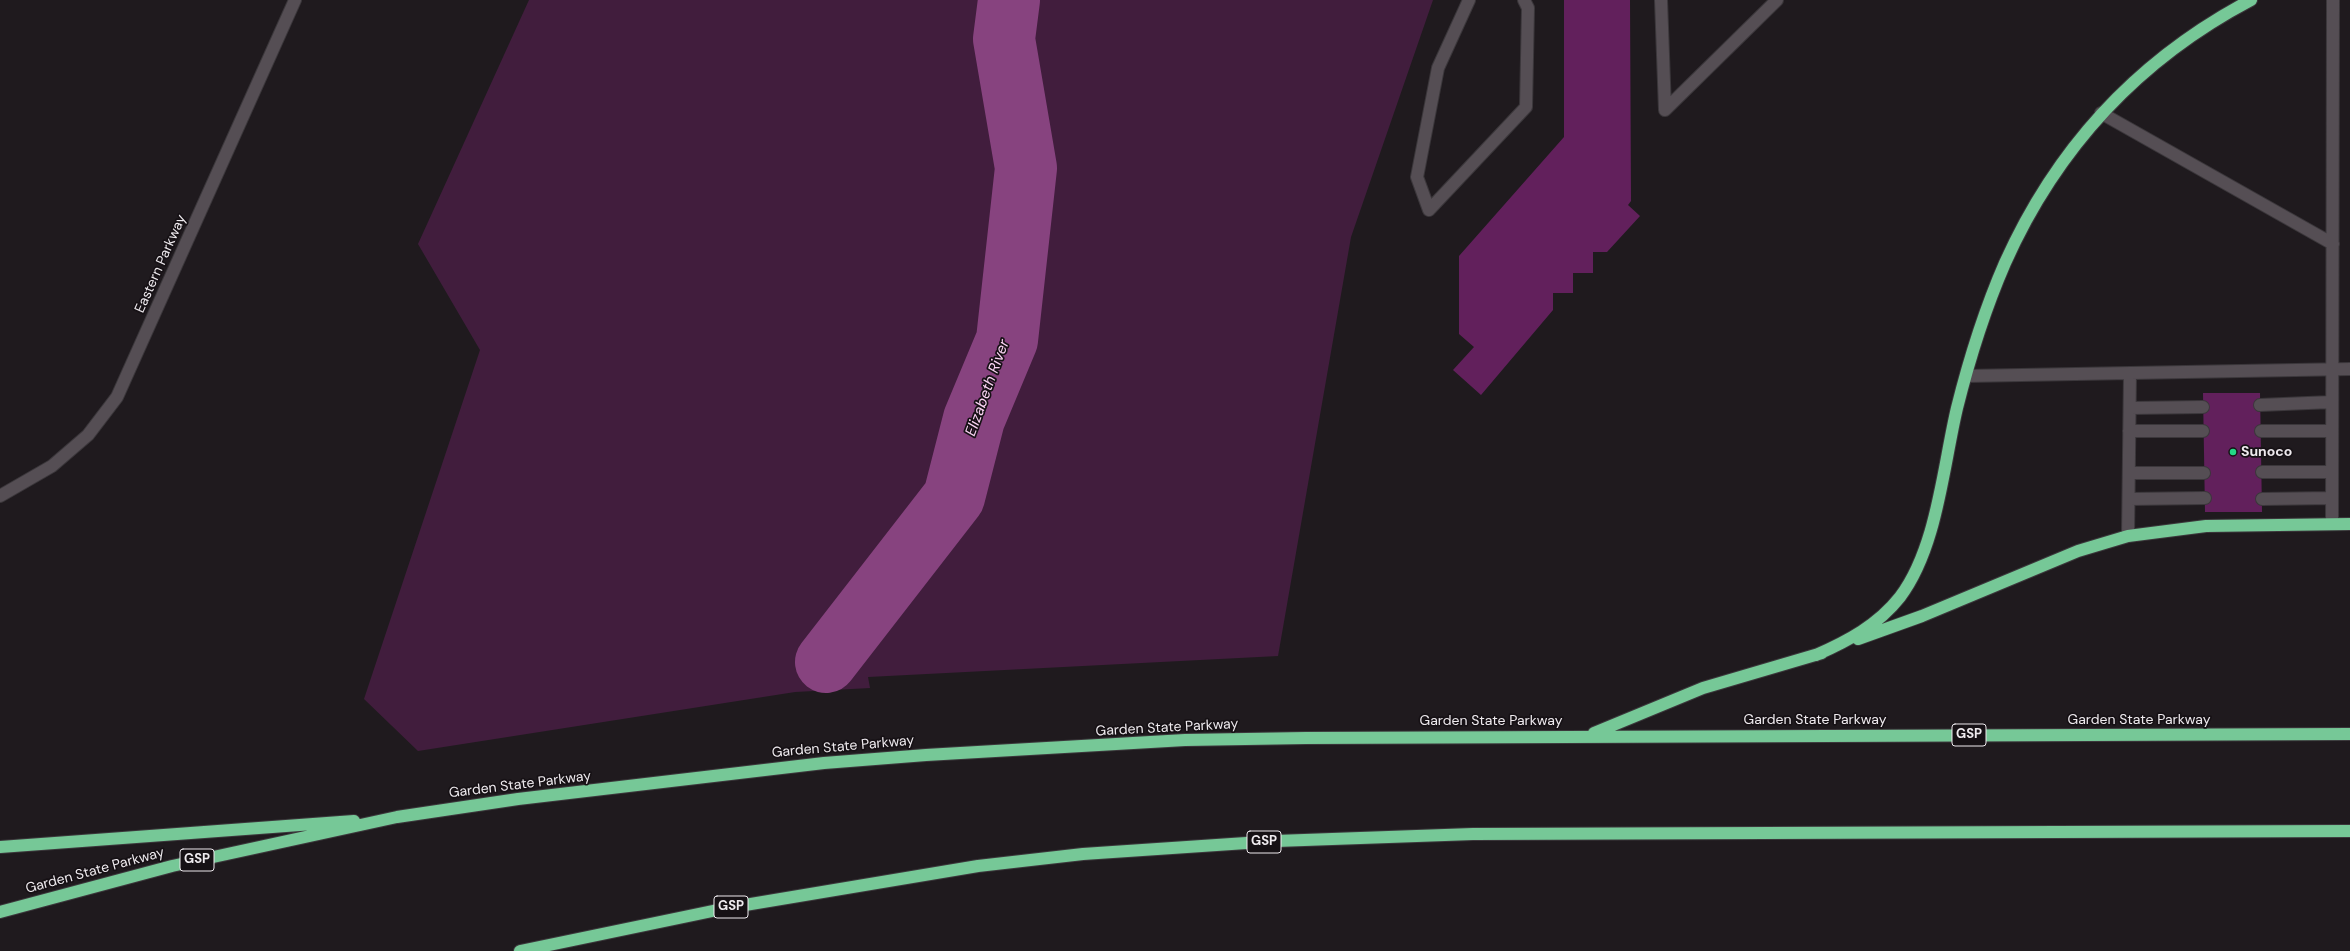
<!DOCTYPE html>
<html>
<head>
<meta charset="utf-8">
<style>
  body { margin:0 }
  canvas { display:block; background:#1f1a1e }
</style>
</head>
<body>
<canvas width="2350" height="951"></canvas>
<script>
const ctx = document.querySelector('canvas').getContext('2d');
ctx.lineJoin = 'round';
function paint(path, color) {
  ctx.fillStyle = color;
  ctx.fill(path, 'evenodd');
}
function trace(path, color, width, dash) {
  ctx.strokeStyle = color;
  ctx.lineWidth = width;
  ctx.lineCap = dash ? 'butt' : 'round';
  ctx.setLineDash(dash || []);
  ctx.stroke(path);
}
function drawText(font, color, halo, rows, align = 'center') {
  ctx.font = font + ' "DM Sans",sans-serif';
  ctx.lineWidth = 3.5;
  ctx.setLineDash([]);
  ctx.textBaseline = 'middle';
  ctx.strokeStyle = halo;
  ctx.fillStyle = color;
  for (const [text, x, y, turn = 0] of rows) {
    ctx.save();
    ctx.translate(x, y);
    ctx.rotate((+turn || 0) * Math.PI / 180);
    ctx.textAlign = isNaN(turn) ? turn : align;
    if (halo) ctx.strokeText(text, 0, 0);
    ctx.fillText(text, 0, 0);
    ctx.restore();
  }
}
paint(new Path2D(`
  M 529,0 L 1433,0 L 1351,237 L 1278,656 L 868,677 L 870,688 L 795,692 L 418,751 L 364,699 L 480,350 L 418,244 Z`), '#411d3d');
trace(new Path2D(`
  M 826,662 L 954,497 L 974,419 L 1007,340 L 1026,168 L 1004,39 L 1009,0`), '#87437f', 62);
paint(new Path2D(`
  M 1564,0 L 1630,0 L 1631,201 L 1628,205 L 1640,216 L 1607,252 L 1593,252 L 1593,273 L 1573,273 L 1573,293 L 1553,293 L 1553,310 L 1481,395 L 1453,370 L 1474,347 L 1459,334 L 1459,256 L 1564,137 Z
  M 2203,393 L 2260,393 L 2262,512 L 2205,512 Z`), '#62205c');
const lane = new Path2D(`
  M 1469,0 L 1438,68 L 1417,177 L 1429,210 L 1526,107 L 1528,8 L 1524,0
  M 1661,0 L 1665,110 L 1777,0
  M 2101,113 L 2333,244
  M 1966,376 L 2350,369
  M 2260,405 L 2332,402
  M 2130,408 L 2203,407
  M 2129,431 L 2203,431
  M 2261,431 L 2332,431
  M 2262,472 L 2332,472
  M 2129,473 L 2204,473
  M 2129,499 L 2205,498
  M 2262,499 L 2332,498
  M 2332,524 L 2333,0
  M 2128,536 L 2130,373`);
const street = new Path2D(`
  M 0,496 L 52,466 L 88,435 L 117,397 L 295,0`);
const highway = new Path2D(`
  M 1858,639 L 1922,616 L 2078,551 L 2128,536 L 2206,526 L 2350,524
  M 1816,655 C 1848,641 1878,625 1900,597 C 1937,548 1943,467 1957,408 C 1969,360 1985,309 2005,263 C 2057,147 2139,59 2251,0
  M 1594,733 L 1703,688 L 1822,653
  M 0,847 L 354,821
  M 0,912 L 172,866 L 397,817 L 518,799 L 824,763 L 926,755 L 1185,740 L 1306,738 L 2350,734
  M 520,951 L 727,908 L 978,866 L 1083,854 L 1276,841 L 1473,834 L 2350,831`);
trace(lane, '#3b373b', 14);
trace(street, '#3b373b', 14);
trace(highway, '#3b373b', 14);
trace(lane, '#554e54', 12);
trace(street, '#554e54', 12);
trace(highway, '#76c897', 12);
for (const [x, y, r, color] of [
  [2233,452,4,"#24d886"]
]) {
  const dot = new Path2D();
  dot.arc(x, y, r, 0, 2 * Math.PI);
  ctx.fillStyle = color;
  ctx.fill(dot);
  trace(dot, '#161115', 1.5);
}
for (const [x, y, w] of [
  [1969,735,34],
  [1264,842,34],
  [197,860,34],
  [731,907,34]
]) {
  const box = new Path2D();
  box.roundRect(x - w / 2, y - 11, w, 22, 3);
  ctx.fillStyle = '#161115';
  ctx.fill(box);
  trace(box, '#eeeaee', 1);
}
drawText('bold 13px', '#eeeaee', null, [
  ["GSP",1969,735],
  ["GSP",1264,842],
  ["GSP",197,860],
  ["GSP",731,907]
]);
drawText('14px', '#eeeaee', '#161115', [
  ["Eastern Parkway",161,264,-66],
  ["Garden State Parkway",1815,720],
  ["Garden State Parkway",2139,720],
  ["Garden State Parkway",1491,721],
  ["Garden State Parkway",1167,728,-3],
  ["Garden State Parkway",843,747,-5],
  ["Garden State Parkway",520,785,-7],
  ["Garden State Parkway",95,871,-15]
]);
drawText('bold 14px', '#eeeaee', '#161115', [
  ["Sunoco",2241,452]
], 'left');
drawText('italic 15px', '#fcd5f5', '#161115', [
  ["Elizabeth River",988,388,-70]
]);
</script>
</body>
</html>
